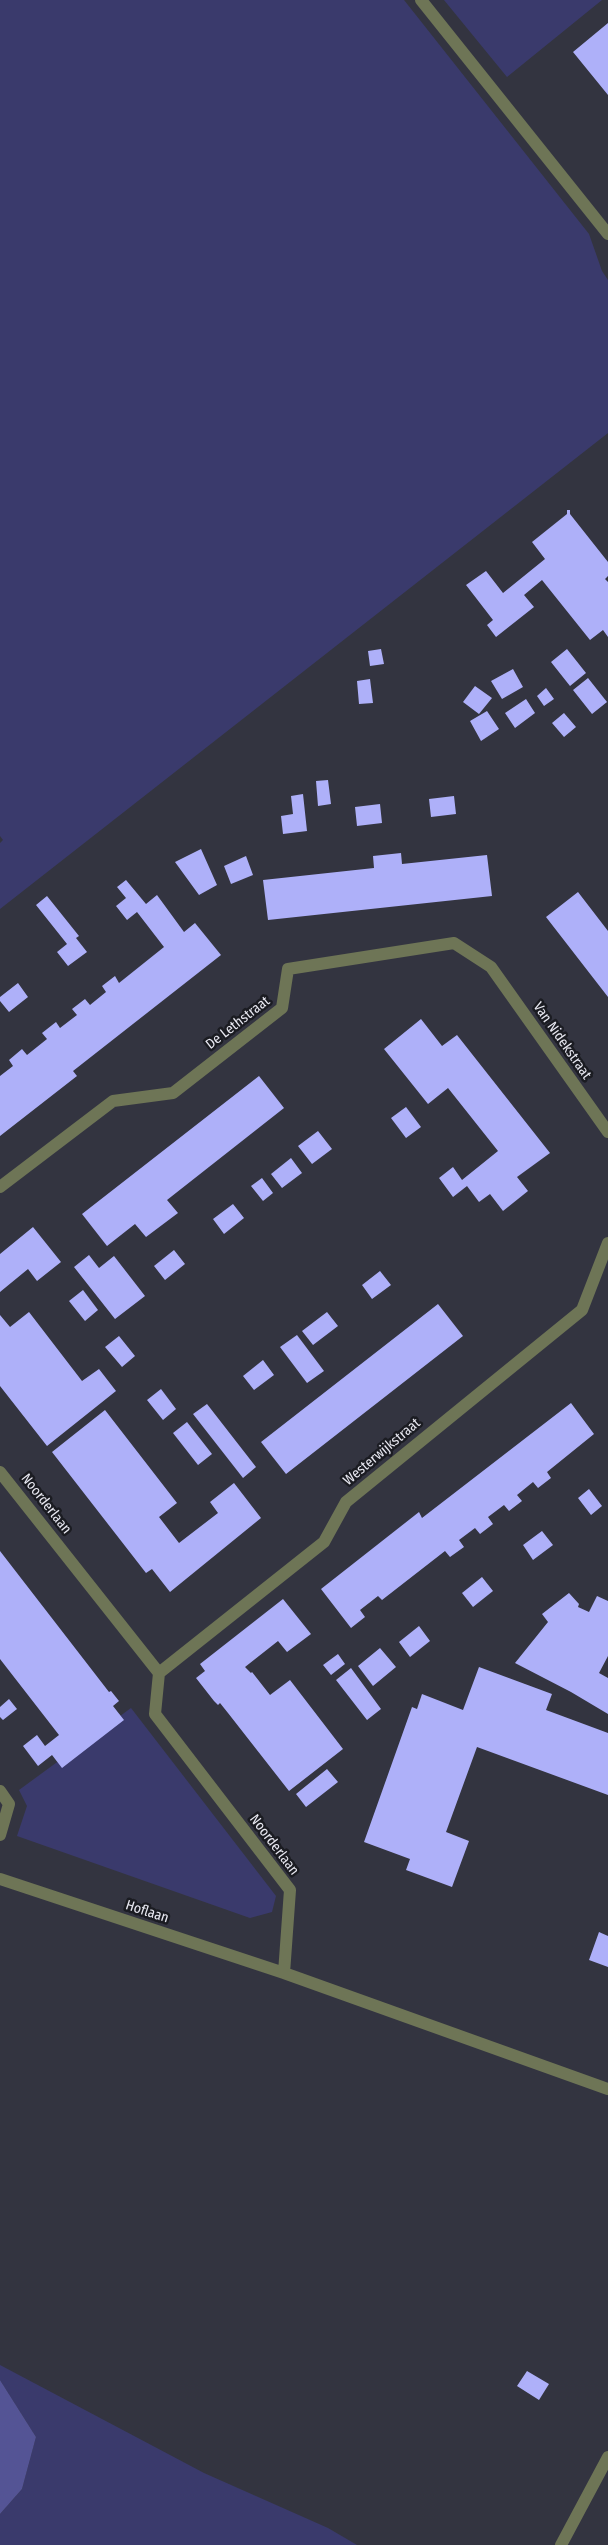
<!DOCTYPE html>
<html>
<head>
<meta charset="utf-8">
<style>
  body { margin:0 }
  canvas { display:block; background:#333440 }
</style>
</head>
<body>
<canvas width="608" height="2545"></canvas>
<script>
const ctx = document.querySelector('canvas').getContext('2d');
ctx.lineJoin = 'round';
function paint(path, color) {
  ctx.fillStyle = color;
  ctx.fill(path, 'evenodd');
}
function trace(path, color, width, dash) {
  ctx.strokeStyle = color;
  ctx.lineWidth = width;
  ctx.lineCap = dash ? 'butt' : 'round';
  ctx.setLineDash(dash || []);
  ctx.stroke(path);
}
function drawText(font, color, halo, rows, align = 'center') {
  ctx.font = font + ' "Fira Sans Condensed",sans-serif';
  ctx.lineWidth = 5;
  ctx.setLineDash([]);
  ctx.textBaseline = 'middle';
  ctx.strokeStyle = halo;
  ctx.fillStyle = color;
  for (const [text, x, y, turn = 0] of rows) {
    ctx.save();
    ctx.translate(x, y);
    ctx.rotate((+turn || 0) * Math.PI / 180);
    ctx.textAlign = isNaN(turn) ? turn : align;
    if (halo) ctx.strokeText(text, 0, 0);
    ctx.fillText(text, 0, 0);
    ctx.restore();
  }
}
paint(new Path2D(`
  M 0,0 L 404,0 L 589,234 L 602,271 L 608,280 L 608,433 L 0,909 L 0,843 L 3,840 L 0,836 Z
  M 444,0 L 602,0 L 507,77 Z
  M 131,1708 L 276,1896 L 272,1912 L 250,1918 L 17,1836 L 27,1806 L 19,1790 Z
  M 0,2365 L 204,2473 L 328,2528 L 357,2545 L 0,2545 L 0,2514 L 22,2489 L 36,2437 L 0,2380 Z`), '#3a3a6c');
paint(new Path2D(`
  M 0,2380 L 36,2437 L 22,2489 L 0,2514 Z`), '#545495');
paint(new Path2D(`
  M 608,23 L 608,95 L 573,52 Z
  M 567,510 L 570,510 L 570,514 L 608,562 L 608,576 L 605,579 L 608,582 L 608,637 L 603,630 L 590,640 L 542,580 L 524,595 L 534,607 L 496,637 L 487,625 L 493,620 L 466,585 L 486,571 L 503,593 L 545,559 L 532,542 L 567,514 Z
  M 381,649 L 384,664 L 370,666 L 368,651 Z
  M 567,649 L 586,673 L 570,686 L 551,662 Z
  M 513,669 L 523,687 L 502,699 L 491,681 Z
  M 588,678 L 607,702 L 592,714 L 573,690 Z
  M 370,679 L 373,703 L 359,704 L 357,681 Z
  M 475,686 L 492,698 L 479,714 L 463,702 Z
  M 546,688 L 554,699 L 544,706 L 537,696 Z
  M 526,699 L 535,713 L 515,728 L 505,713 Z
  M 487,711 L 499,729 L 481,741 L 470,721 Z
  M 564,713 L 576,727 L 564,737 L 552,723 Z
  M 328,780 L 331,804 L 318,806 L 316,781 Z
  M 303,794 L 307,831 L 283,834 L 281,816 L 293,814 L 291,796 Z
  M 454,796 L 456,814 L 431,817 L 429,799 Z
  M 380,804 L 382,823 L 357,826 L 355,807 Z
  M 201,849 L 217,885 L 199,895 L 175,862 Z
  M 401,853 L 402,864 L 487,855 L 492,896 L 268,920 L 263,880 L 374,868 L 373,856 Z
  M 246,856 L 253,875 L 231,884 L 224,866 Z
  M 126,880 L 146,904 L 157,895 L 184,932 L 195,923 L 221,955 L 73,1071 L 77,1076 L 0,1136 L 0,1076 L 13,1066 L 9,1060 L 22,1049 L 27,1055 L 47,1039 L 42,1033 L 56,1022 L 60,1028 L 77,1015 L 72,1009 L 85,999 L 90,1005 L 106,992 L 102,986 L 115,976 L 119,983 L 164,947 L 137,912 L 127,920 L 116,906 L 126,898 L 117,887 Z
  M 578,892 L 608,931 L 608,997 L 546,917 Z
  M 47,896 L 79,936 L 76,938 L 87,952 L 68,966 L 57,952 L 67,944 L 36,905 Z
  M 18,983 L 28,997 L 9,1012 L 0,1001 L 0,997 Z
  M 421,1019 L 442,1046 L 457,1035 L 550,1153 L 517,1177 L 528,1191 L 503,1211 L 490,1194 L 479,1202 L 467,1186 L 453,1197 L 439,1178 L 453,1167 L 462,1180 L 498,1151 L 448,1088 L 428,1104 L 384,1049 Z
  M 259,1076 L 284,1108 L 167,1200 L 178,1213 L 146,1237 L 135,1224 L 107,1246 L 82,1214 Z
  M 406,1107 L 421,1127 L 406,1138 L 391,1118 Z
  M 318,1131 L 332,1149 L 312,1164 L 298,1146 Z
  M 291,1158 L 302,1173 L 282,1188 L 271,1174 Z
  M 262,1178 L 273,1193 L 263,1201 L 251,1186 Z
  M 233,1204 L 244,1218 L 224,1234 L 213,1219 Z
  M 33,1227 L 61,1262 L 37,1281 L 28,1269 L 0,1292 L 0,1254 Z
  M 174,1250 L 185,1264 L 165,1280 L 154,1266 Z
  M 89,1255 L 99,1268 L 114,1256 L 145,1296 L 115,1319 L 74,1267 Z
  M 380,1271 L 391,1285 L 372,1299 L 362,1285 Z
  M 83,1290 L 98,1310 L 85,1321 L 69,1301 Z
  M 438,1304 L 463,1336 L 286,1474 L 261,1442 Z
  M 29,1312 L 82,1381 L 99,1369 L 116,1391 L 47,1446 L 0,1386 L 0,1315 L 10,1327 Z
  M 327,1312 L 338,1326 L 313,1345 L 302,1331 Z
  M 297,1335 L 324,1371 L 307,1383 L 280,1347 Z
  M 119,1336 L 135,1356 L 122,1367 L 105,1347 Z
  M 263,1360 L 274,1375 L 254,1390 L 243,1376 Z
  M 161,1389 L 176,1409 L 163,1420 L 147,1400 Z
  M 571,1403 L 594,1434 L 547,1472 L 551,1478 L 538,1488 L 533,1482 L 517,1495 L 522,1501 L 509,1511 L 504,1505 L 488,1517 L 493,1524 L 480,1534 L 475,1528 L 459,1540 L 464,1547 L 450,1557 L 445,1551 L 382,1600 L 378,1596 L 360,1610 L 365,1617 L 351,1628 L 321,1589 L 419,1512 L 422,1518 Z
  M 207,1404 L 256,1467 L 243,1478 L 193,1414 Z
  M 105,1410 L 177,1503 L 159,1517 L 179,1543 L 218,1513 L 210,1502 L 234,1483 L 261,1518 L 170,1592 L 152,1569 L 146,1573 L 52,1452 Z
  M 187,1422 L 212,1454 L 198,1465 L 173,1433 Z
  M 589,1489 L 602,1506 L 591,1515 L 578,1498 Z
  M 542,1531 L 553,1545 L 533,1560 L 523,1545 Z
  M 0,1551 L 109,1692 L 111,1691 L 119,1701 L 113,1706 L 124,1720 L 62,1768 L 52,1755 L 38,1766 L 23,1746 L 37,1735 L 45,1746 L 59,1735 L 0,1659 Z
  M 482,1577 L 493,1591 L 473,1607 L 462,1593 Z
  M 569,1593 L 579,1604 L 578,1607 L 589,1612 L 597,1596 L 608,1601 L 608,1656 L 599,1673 L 608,1678 L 608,1714 L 571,1692 L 515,1663 L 548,1622 L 542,1614 Z
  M 283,1599 L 311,1634 L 287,1652 L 278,1641 L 245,1667 L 251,1673 L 252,1672 L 270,1695 L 290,1680 L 343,1749 L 289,1791 L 228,1713 L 220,1703 L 218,1705 L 214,1701 L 196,1678 L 205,1671 L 200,1664 Z
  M 419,1626 L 430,1641 L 410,1657 L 399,1642 Z
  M 380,1648 L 396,1667 L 373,1686 L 358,1666 Z
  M 338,1654 L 345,1664 L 331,1675 L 323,1665 Z
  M 479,1667 L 552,1694 L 546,1710 L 608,1733 L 608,1795 L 477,1747 L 446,1832 L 469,1841 L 452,1887 L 406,1870 L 410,1859 L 364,1842 L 412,1707 L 417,1709 L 422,1694 L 463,1710 Z
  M 351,1668 L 381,1709 L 367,1720 L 336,1680 Z
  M 9,1699 L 17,1709 L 3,1720 L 0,1717 L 0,1707 Z
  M 327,1769 L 338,1782 L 306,1807 L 296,1794 Z
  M 599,1932 L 608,1936 L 608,1967 L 589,1960 Z
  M 527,2371 L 549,2384 L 539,2400 L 517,2386 Z`), '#aeb0f9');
trace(new Path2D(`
  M 421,0 L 608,234`), '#6e7556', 12);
trace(new Path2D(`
  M 0,1187 L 113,1101 L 173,1093 L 282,1008 L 288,969 L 454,943 L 491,967 L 608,1132
  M 0,1472 L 159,1673 L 155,1714 L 290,1890 L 284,1973
  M 159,1673 L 324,1542 L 346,1502 L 582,1310 L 608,1243
  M 0,1791 L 9,1804 L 0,1835
  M 0,1879 L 284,1973 L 608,2089`), '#6e7556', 12);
trace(new Path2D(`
  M 561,2545 L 608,2457`), '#6e7556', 12);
drawText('14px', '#e9e9f2', '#1b1c22', [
  ["De Lethstraat",238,1023,-38],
  ["Van Nidekstraat",562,1041,55],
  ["Westerwijkstraat",382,1452,-40],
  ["Noorderlaan",46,1504,52],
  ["Noorderlaan",274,1845,53],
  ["Hoflaan",147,1912,18]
]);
</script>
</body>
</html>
